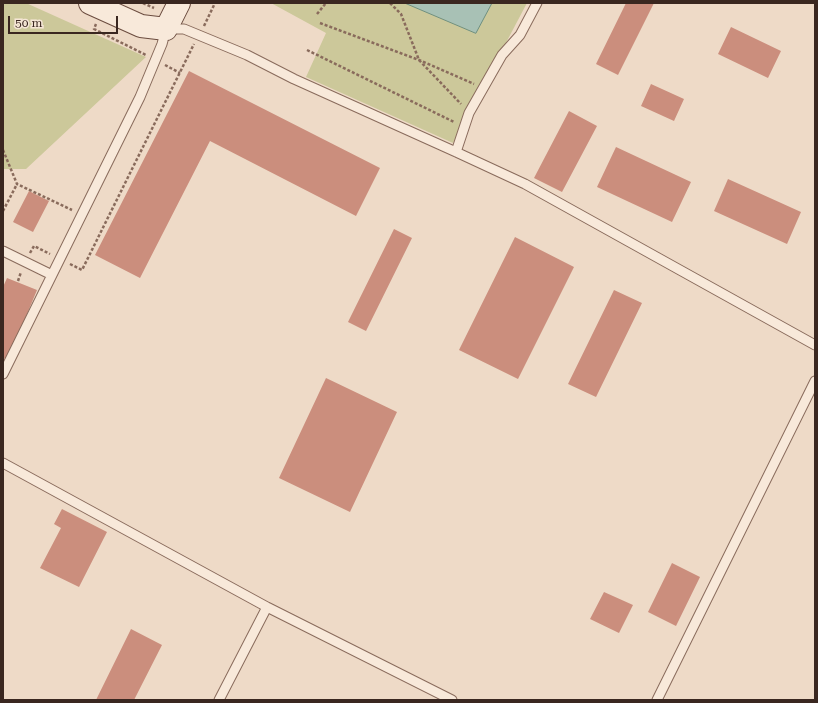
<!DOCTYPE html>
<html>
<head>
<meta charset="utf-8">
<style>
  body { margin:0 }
  #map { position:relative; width:818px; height:703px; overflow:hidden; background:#eedac7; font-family:"Roboto Serif",serif }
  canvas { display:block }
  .frame { position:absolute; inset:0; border:4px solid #3a2720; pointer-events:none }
  .scale { position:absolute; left:8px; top:16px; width:110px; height:18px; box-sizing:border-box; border:2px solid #3a2720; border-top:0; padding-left:5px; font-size:12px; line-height:14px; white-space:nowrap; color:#3a2720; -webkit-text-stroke:3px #f5e6d6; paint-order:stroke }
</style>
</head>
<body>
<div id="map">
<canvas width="818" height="703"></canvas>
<div class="frame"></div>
<div class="scale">50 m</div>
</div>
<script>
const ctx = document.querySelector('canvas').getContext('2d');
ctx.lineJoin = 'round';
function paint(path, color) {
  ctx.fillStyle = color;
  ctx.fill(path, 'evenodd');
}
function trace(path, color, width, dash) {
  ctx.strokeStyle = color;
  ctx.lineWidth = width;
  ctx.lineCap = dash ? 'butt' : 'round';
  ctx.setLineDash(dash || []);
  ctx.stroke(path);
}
paint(new Path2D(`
  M 3,3 L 26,3 L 146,57 L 26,169 L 3,169 Z
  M 271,3 L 527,3 L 453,143 L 306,77 L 326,33 Z`), '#ccc89a');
const water = new Path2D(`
  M 405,3 L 492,3 L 476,33 Z`);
paint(water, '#a8c1b5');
trace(water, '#6e9081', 1);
paint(new Path2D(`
  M 626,3 L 654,3 L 618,75 L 596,64 Z
  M 731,27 L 781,51 L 768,78 L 718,54 Z
  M 189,71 L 380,168 L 356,216 L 210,141 L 140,278 L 95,255 Z
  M 651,84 L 684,99 L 674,121 L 641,106 Z
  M 569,111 L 597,126 L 562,192 L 534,178 Z
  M 616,147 L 691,182 L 672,222 L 597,187 Z
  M 728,179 L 801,212 L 787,244 L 714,211 Z
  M 29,191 L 49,201 L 33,232 L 13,222 Z
  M 394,229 L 412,238 L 366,331 L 348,322 Z
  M 515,237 L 574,267 L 518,379 L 459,350 Z
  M 7,278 L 37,290 L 8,360 L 3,358 L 3,287 Z
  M 614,290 L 642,303 L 596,397 L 568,384 Z
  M 326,378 L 397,412 L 350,512 L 279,478 Z
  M 62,509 L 107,532 L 79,587 L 40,568 L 61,528 L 54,524 Z
  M 672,563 L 700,577 L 676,626 L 648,612 Z
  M 604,592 L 633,605 L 619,633 L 590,619 Z
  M 131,629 L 162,645 L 134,700 L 96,700 Z`), '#cb8e7d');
const service = new Path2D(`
  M 456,152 L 469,113 L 502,55 L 520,35 L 537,3
  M 3,251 L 52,275
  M 3,374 L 140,97 L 162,44 L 166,29 L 184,29 L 247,55 L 294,79 L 456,152 L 525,184 L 815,345
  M 3,463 L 267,607 L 452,700
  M 219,700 L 267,607
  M 657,700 L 815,381`);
const secondary = new Path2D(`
  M 90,3 L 141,26 L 166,29 L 179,3`);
trace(service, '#896b5c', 11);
trace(secondary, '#6b4c3f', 24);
trace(new Path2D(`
  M 143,3 L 154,8
  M 390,3 L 401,14 L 419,60 L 461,104
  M 317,14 L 326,3
  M 320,23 L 419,60 L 474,84
  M 96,24 L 94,29 L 146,55
  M 204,26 L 215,3
  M 307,50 L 454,122
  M 165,65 L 180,73
  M 3,150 L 17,184 L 72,210
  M 3,211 L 17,184
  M 30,253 L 34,246 L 50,254
  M 70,264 L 82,270 L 194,44
  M 18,281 L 21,272`), '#896b5c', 2.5, [3, 2]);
trace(service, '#f8e9da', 9);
trace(secondary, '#f8e9da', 22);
</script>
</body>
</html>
